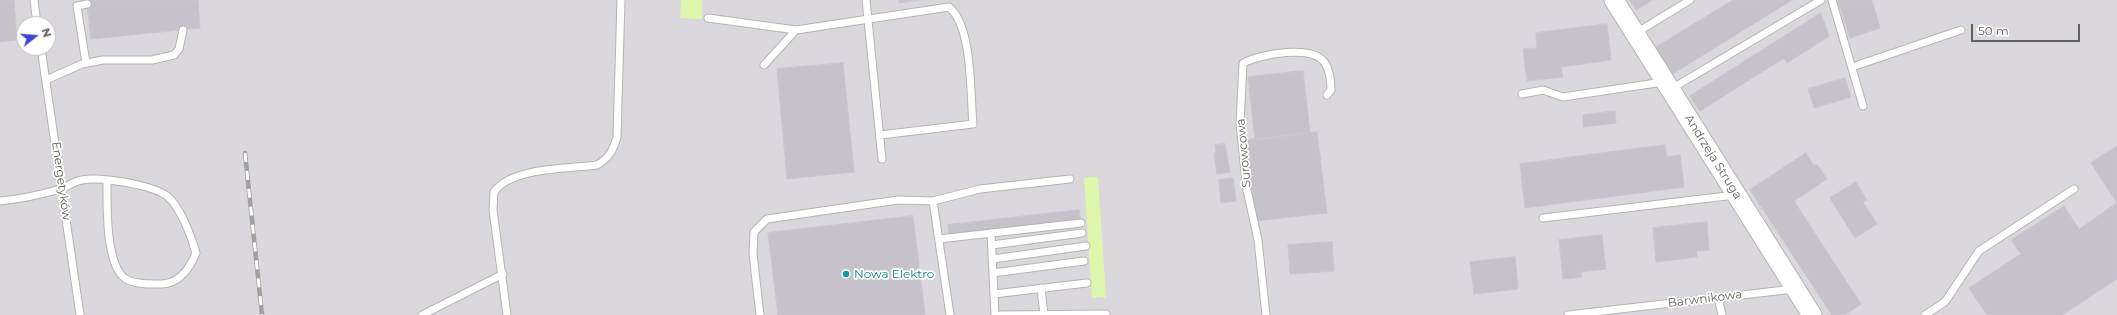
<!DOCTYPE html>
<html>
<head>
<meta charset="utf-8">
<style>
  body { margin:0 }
  #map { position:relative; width:2117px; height:315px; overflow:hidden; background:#ebe5ee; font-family:Montserrat,sans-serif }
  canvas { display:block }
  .north { position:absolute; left:16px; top:16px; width:40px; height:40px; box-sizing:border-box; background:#fff; border:1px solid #c0c1be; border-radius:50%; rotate:73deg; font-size:11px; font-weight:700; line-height:16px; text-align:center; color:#61645d }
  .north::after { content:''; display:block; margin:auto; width:14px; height:18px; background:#3f44da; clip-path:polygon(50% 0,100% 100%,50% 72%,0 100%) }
  .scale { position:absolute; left:1971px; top:24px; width:109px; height:18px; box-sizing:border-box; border:2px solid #61645d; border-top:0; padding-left:5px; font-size:12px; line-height:14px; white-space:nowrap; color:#61645d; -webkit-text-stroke:3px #fff; paint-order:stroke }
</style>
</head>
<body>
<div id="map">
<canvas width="2117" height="315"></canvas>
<div class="north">N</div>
<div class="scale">50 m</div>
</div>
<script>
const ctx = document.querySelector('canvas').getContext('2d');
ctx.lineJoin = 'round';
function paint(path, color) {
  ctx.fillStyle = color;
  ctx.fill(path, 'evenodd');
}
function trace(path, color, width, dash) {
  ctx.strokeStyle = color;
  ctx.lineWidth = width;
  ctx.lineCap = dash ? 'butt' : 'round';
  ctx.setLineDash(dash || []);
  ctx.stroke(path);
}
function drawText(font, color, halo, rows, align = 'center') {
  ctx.font = font + ' Montserrat,sans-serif';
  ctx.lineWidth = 3.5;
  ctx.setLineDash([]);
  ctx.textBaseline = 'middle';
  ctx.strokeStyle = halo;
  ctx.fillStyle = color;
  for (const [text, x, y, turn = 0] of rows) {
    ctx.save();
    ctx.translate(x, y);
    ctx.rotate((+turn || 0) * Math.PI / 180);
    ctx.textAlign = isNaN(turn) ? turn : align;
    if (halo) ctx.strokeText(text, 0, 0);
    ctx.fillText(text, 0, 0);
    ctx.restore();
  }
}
paint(new Path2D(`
  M 0,0 L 2117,0 L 2117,315 L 0,315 ZM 24,24 L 48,24 L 48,48 L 24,48 Z`), '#dad7dd');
paint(new Path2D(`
  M 681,0 L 702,0 L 702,19 L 680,18 Z
  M 1098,177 L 1106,297 L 1092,298 L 1084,178 Z`), '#dff7ac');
const building = new Path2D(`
  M 0,0 L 14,0 L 17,40 L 0,42 Z
  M 87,0 L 198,0 L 200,28 L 91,39 Z
  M 899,0 L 919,0 L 900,3 Z
  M 1630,0 L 1652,0 L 1637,10 Z
  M 1733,0 L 1792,0 L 1671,75 L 1655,48 Z
  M 1838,0 L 1872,0 L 1880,28 L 1850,38 Z
  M 1821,13 L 1829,36 L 1787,63 L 1784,58 L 1700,111 L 1690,96 Z
  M 1607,24 L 1611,60 L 1561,67 L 1563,77 L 1527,81 L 1523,49 L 1537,48 L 1536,33 Z
  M 843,63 L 854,172 L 787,179 L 777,69 Z
  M 1303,71 L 1310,133 L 1255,140 L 1248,77 Z
  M 1845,78 L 1851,97 L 1814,108 L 1808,89 Z
  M 1615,111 L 1616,123 L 1583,127 L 1583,115 Z
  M 1317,132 L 1327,213 L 1255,221 L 1246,140 Z
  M 1225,144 L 1230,172 L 1217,174 L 1214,153 L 1216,153 L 1215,145 Z
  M 1665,145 L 1667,157 L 1680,155 L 1684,187 L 1525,208 L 1520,164 Z
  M 2117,146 L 2117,203 L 2091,163 Z
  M 1806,153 L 1814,166 L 1817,164 L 1827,179 L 1794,201 L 1861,304 L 1845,315 L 1832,315 L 1750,190 Z
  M 1233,178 L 1236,201 L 1221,203 L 1219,180 Z
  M 1856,182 L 1867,200 L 1863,202 L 1877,224 L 1855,238 L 1830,198 Z
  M 2117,203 L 2117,279 L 2062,315 L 1987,315 L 1969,288 L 2021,254 L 2011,240 L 2064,206 L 2079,229 Z
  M 1079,210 L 1081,223 L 949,238 L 948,225 Z
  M 913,216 L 925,315 L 778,315 L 768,233 Z
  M 1707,222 L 1709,250 L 1696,251 L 1697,257 L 1656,262 L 1653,228 Z
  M 1602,235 L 1606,269 L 1581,272 L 1582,277 L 1563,279 L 1559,240 Z
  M 1332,242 L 1334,271 L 1290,274 L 1288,245 Z
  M 1515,257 L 1518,289 L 1474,294 L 1470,262 Z`);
paint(building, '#c6c2c9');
trace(building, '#ccc4d2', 1);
const service = new Path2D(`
  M 34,0 L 37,24
  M 866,0 L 882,159
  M 1832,0 L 1863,106
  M 708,18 L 796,30 L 949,7 C 973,27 970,94 973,124 L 880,135
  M 1636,33 L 1690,0
  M 41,48 L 80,315
  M 86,63 L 77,6 L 87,4
  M 764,65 L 796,30
  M 1852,67 L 1961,30
  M 46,80 L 82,64 L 103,60 L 152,60 L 174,55 L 179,49 L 183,30
  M 1671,89 L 1821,0
  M 1522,94 L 1543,90 L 1563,97 L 1663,82
  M 0,201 C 20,199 40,195 60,189 C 67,187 74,181 82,180 C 100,176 152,185 167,196 C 180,206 192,238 196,253 C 190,268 180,283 162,284 C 152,284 136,285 126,279 C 105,266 107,203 107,180
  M 933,201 L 980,189 L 1070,179
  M 1543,218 L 1727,196 L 1734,192
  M 991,233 L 995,315
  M 939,239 L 1081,223
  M 992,245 L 1082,233
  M 993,259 L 1086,246
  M 993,273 L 1084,261
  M 1041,288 L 1044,315
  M 994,294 L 1087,283
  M 1718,297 L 1722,315
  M 422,315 L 503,274
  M 507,315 L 493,210 L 494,192 C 511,167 569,169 597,165 C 609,158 613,151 617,137 L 621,0
  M 760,315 L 753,254 L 754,232 L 767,219 L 898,200 L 933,201 L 950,315
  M 1001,315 L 1106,314
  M 1266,315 L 1258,240 L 1247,190 L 1240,124 L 1243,63 C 1260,54 1313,44 1325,63 C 1330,71 1331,81 1331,90 L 1327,95
  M 1568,315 L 1794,289
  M 1925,315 L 1945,302 L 1979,251 L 2074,189`);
const tertiary = new Path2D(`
  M 1614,0 L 1812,315`);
trace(service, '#b3b6b0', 9);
trace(tertiary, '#b3b6b0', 21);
trace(service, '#fff', 7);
trace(tertiary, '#fff', 19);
const rail = new Path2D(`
  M 245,153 L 262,315`);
trace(rail, '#a0a19e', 4.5);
trace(rail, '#fff', 3, [9]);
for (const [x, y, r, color] of [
  [846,274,4,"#0f9aa8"]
]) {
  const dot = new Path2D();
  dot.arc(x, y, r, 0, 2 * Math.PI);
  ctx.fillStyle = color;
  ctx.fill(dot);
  trace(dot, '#fff', 1.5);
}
drawText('12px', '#61645d', '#fff', [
  ["Surowcowa",1244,153,-95],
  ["Andrzeja Struga",1713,157,58],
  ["Energetyków",61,181,82],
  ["Barwnikowa",1705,299,-7]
]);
drawText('12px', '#0d838f', '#fff', [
  ["Nowa Elektro",854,274]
], 'left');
</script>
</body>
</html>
